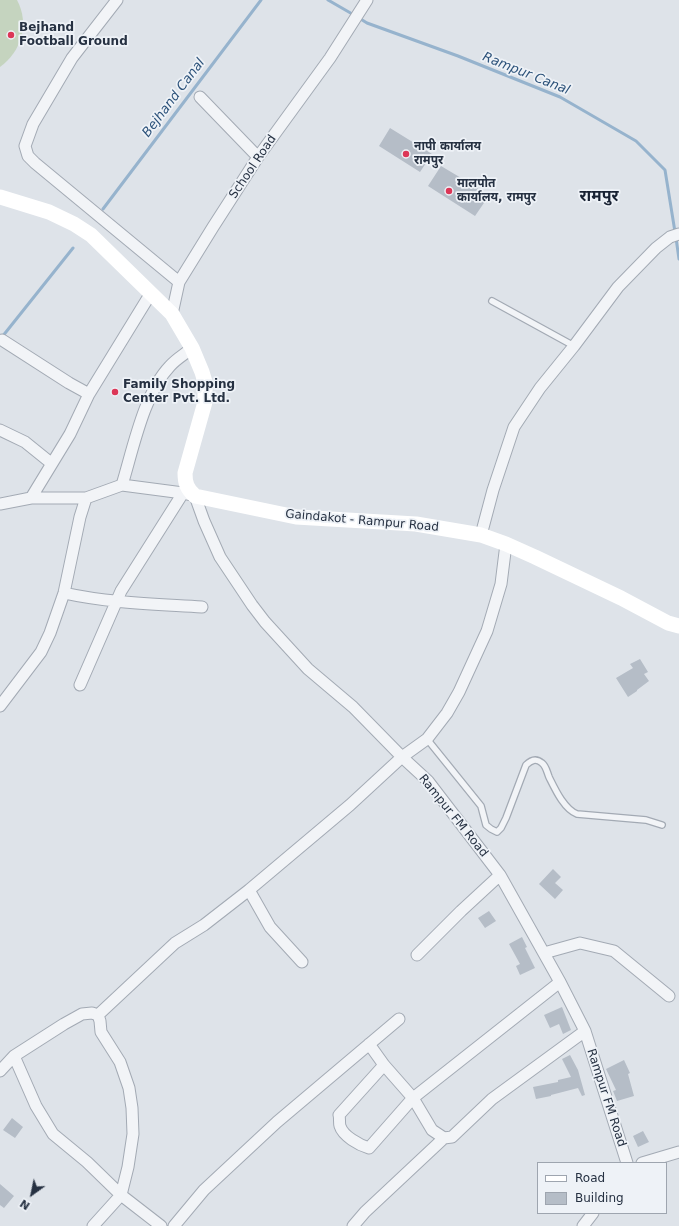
<!DOCTYPE html>
<html>
<head>
<meta charset="utf-8">
<style>
  body { margin:0 }
  #map { position:relative; width:679px; height:1226px; overflow:hidden; background:#dee3e9; font-family:"DejaVu Sans",sans-serif }
  canvas { display:block }
  .legend { position:absolute; left:537px; top:1162px; width:130px; height:52px; box-sizing:border-box; background:#eef2f7; border:1px solid #9ea5af; margin:0; padding:5px 7px; list-style:none; font-size:12px; color:#263142 }
  .legend li { display:flex; align-items:center; gap:8px; height:20px }
  .legend b { width:20px; border:1px solid #9ea5af }
  .north { position:absolute; left:12px; top:1174px; width:40px; height:40px; -webkit-text-stroke:3px #eef2f7; paint-order:stroke; rotate:213deg; font-size:11px; font-weight:700; line-height:16px; text-align:center; color:#263142 }
  .north::after { content:''; display:block; margin:auto; width:14px; height:18px; background:#263142; clip-path:polygon(50% 0,100% 100%,50% 72%,0 100%) }
</style>
</head>
<body>
<div id="map">
<canvas width="679" height="1226"></canvas>
<ul class="legend">
<li><b style="height:5px;background:#fff"></b>Road</li>
<li><b style="height:11px;background:#b5bdc7"></b>Building</li>
</ul>
<div class="north">N</div>
</div>
<script>
const ctx = document.querySelector('canvas').getContext('2d');
ctx.lineJoin = 'round';
function paint(path, color) {
  ctx.fillStyle = color;
  ctx.fill(path, 'evenodd');
}
function trace(path, color, width, dash) {
  ctx.strokeStyle = color;
  ctx.lineWidth = width;
  ctx.lineCap = dash ? 'butt' : 'round';
  ctx.setLineDash(dash || []);
  ctx.stroke(path);
}
function drawText(font, color, halo, rows, align = 'center') {
  ctx.font = font + ' "DejaVu Sans","Noto Sans Devanagari",sans-serif';
  ctx.lineWidth = 3.5;
  ctx.setLineDash([]);
  ctx.textBaseline = 'middle';
  ctx.strokeStyle = halo;
  ctx.fillStyle = color;
  for (const [text, x, y, turn = 0] of rows) {
    ctx.save();
    ctx.translate(x, y);
    ctx.rotate((+turn || 0) * Math.PI / 180);
    ctx.textAlign = isNaN(turn) ? turn : align;
    if (halo) ctx.strokeText(text, 0, 0);
    ctx.fillText(text, 0, 0);
    ctx.restore();
  }
}
paint(new Path2D(`
  M 0,0 L 17,0 C 30,24 21,52 0,67 Z`), '#c5d4bf');
trace(new Path2D(`
  M 328,0 L 354,15
  M 359,18 L 367,23 L 458,56 L 560,97 L 636,141 L 665,170 L 675,232
  M 103,209 L 261,0
  M 676,238 L 679,259
  M 2,337 L 73,248`), '#96b3cd', 3);
paint(new Path2D(`
  M 390,128 L 432,154 L 420,172 L 379,146 Z
  M 441,166 L 478,188 L 475,193 L 486,200 L 475,216 L 428,186 Z
  M 640,659 L 648,672 L 644,674 L 649,681 L 637,690 L 637,691 L 628,697 L 616,678 L 633,668 L 630,664 Z
  M 553,869 L 561,877 L 555,883 L 563,890 L 555,899 L 539,884 Z
  M 489,911 L 496,921 L 485,928 L 478,918 Z
  M 522,937 L 527,947 L 525,948 L 535,968 L 520,975 L 516,966 L 520,964 L 509,944 Z
  M 562,1007 L 571,1030 L 563,1034 L 559,1024 L 550,1028 L 544,1015 Z
  M 570,1055 L 578,1070 L 585,1095 L 582,1096 L 578,1088 L 551,1095 L 551,1096 L 536,1099 L 533,1087 L 558,1082 L 558,1080 L 571,1077 L 562,1059 Z
  M 624,1060 L 630,1073 L 628,1074 L 634,1096 L 617,1101 L 613,1091 L 616,1090 L 606,1069 Z
  M 12,1118 L 23,1127 L 15,1138 L 3,1130 Z
  M 643,1131 L 649,1142 L 638,1147 L 633,1136 Z
  M 0,1184 L 14,1196 L 4,1208 L 0,1205 Z`), '#b5bdc7');
const lane = new Path2D(`
  M 492,301 L 574,346
  M 427,739 L 481,806 L 486,825 L 491,829 L 497,832 L 501,828 L 506,818 L 526,765 C 531,760 536,758 542,763 C 546,766 547,772 549,777 C 555,789 564,809 577,814 L 646,820 L 662,825`);
const street = new Path2D(`
  M 117,0 L 72,58 L 33,124 L 25,146 L 28,156 L 35,163 L 179,282
  M 200,97 L 258,157
  M 172,314 L 179,282 L 213,227 L 258,157 L 330,58 L 367,0
  M 2,340 L 69,383 L 89,394
  M 0,430 L 25,442 L 51,463
  M 122,485 C 133,449 144,393 170,366 C 176,359 185,354 192,348
  M 31,498 L 70,434 L 89,394 L 151,293
  M 0,504 L 31,498 L 86,498 L 122,485 L 183,493 L 195,496 L 204,521 L 220,557 L 252,605 L 265,622 L 308,669 L 353,707 L 402,757 L 428,781 L 500,875 L 560,982 L 585,1031 L 627,1163
  M 481,535 L 493,490 L 514,427 L 540,388 L 574,346 L 618,287 L 656,248 L 670,237 L 679,234
  M 64,593 C 109,603 156,604 202,607
  M 80,685 L 121,591 L 183,493
  M 0,706 L 41,652 L 50,633 L 64,593 L 80,517 L 86,498
  M 249,890 L 270,927 L 302,962
  M 544,953 L 580,943 L 614,951 L 669,996
  M 417,955 L 461,911 L 500,875
  M 98,1015 L 175,943 L 204,925 L 249,890 L 350,805 L 402,757 L 427,739 L 447,713 L 459,692 L 487,631 L 501,584 L 506,544
  M 369,1044 L 384,1065 L 413,1098 L 432,1130 L 444,1138 L 452,1137 L 492,1099 L 585,1031
  M 14,1056 L 36,1106 L 53,1134 L 87,1162 L 121,1195 L 161,1226
  M 384,1065 L 339,1115 C 340,1118 339,1123 340,1126 C 343,1136 359,1145 369,1148 L 413,1098 L 560,982
  M 0,1071 L 14,1056 L 64,1024 L 82,1014 L 92,1013 L 98,1015 L 100,1021 L 101,1032 L 120,1062 L 129,1088 L 132,1108 L 133,1134 L 128,1167 L 121,1195 L 93,1226
  M 642,1163 L 679,1152
  M 174,1226 L 204,1190 L 277,1122 L 399,1019
  M 353,1226 L 365,1212 L 444,1138
  M 583,1226 L 593,1213`);
trace(lane, '#a3aab4', 8);
trace(street, '#a3aab4', 13);
trace(lane, '#f2f4f7', 5.5);
trace(street, '#f2f4f7', 11);
trace(new Path2D(`
  M 0,197 L 49,212 L 74,224 L 91,235 L 172,314 L 192,348 L 202,372 L 205,382 L 205,402 L 185,473 C 185,483 187,489 195,496 L 296,517 L 416,524 L 481,535 L 506,544 L 535,557 L 621,598 L 668,623 L 679,626`), '#fff', 15);
for (const [x, y, r, color] of [
  [11,35,4,"#dc3657"],
  [406,154,4,"#dc3657"],
  [449,191,4,"#dc3657"],
  [115,392,4,"#dc3657"]
]) {
  const dot = new Path2D();
  dot.arc(x, y, r, 0, 2 * Math.PI);
  ctx.fillStyle = color;
  ctx.fill(dot);
  trace(dot, '#eef2f7', 1.5);
}
drawText('bold 12px', '#263142', '#eef2f7', [
  ["Bejhand",19,28],
  ["Football Ground",19,42],
  ["नापी कार्यालय",414,147],
  ["रामपुर",414,161],
  ["मालपोत",457,184],
  ["कार्यालय, रामपुर",457,198],
  ["Family Shopping",123,385],
  ["Center Pvt. Ltd.",123,399]
], 'left');
drawText('12px', '#263142', '#eef2f7', [
  ["School Road",253,167,-56],
  ["Gaindakot - Rampur Road",362,521,5],
  ["Rampur FM Road",453,816,51],
  ["Rampur FM Road",606,1098,72]
]);
drawText('italic 13px', '#2c527a', '#eef2f7', [
  ["Rampur Canal",526,74,22],
  ["Bejhand Canal",174,98,-53]
]);
drawText('bold 16px', '#182233', '#eef2f7', [
  ["रामपुर",599,197]
]);
</script>
</body>
</html>
